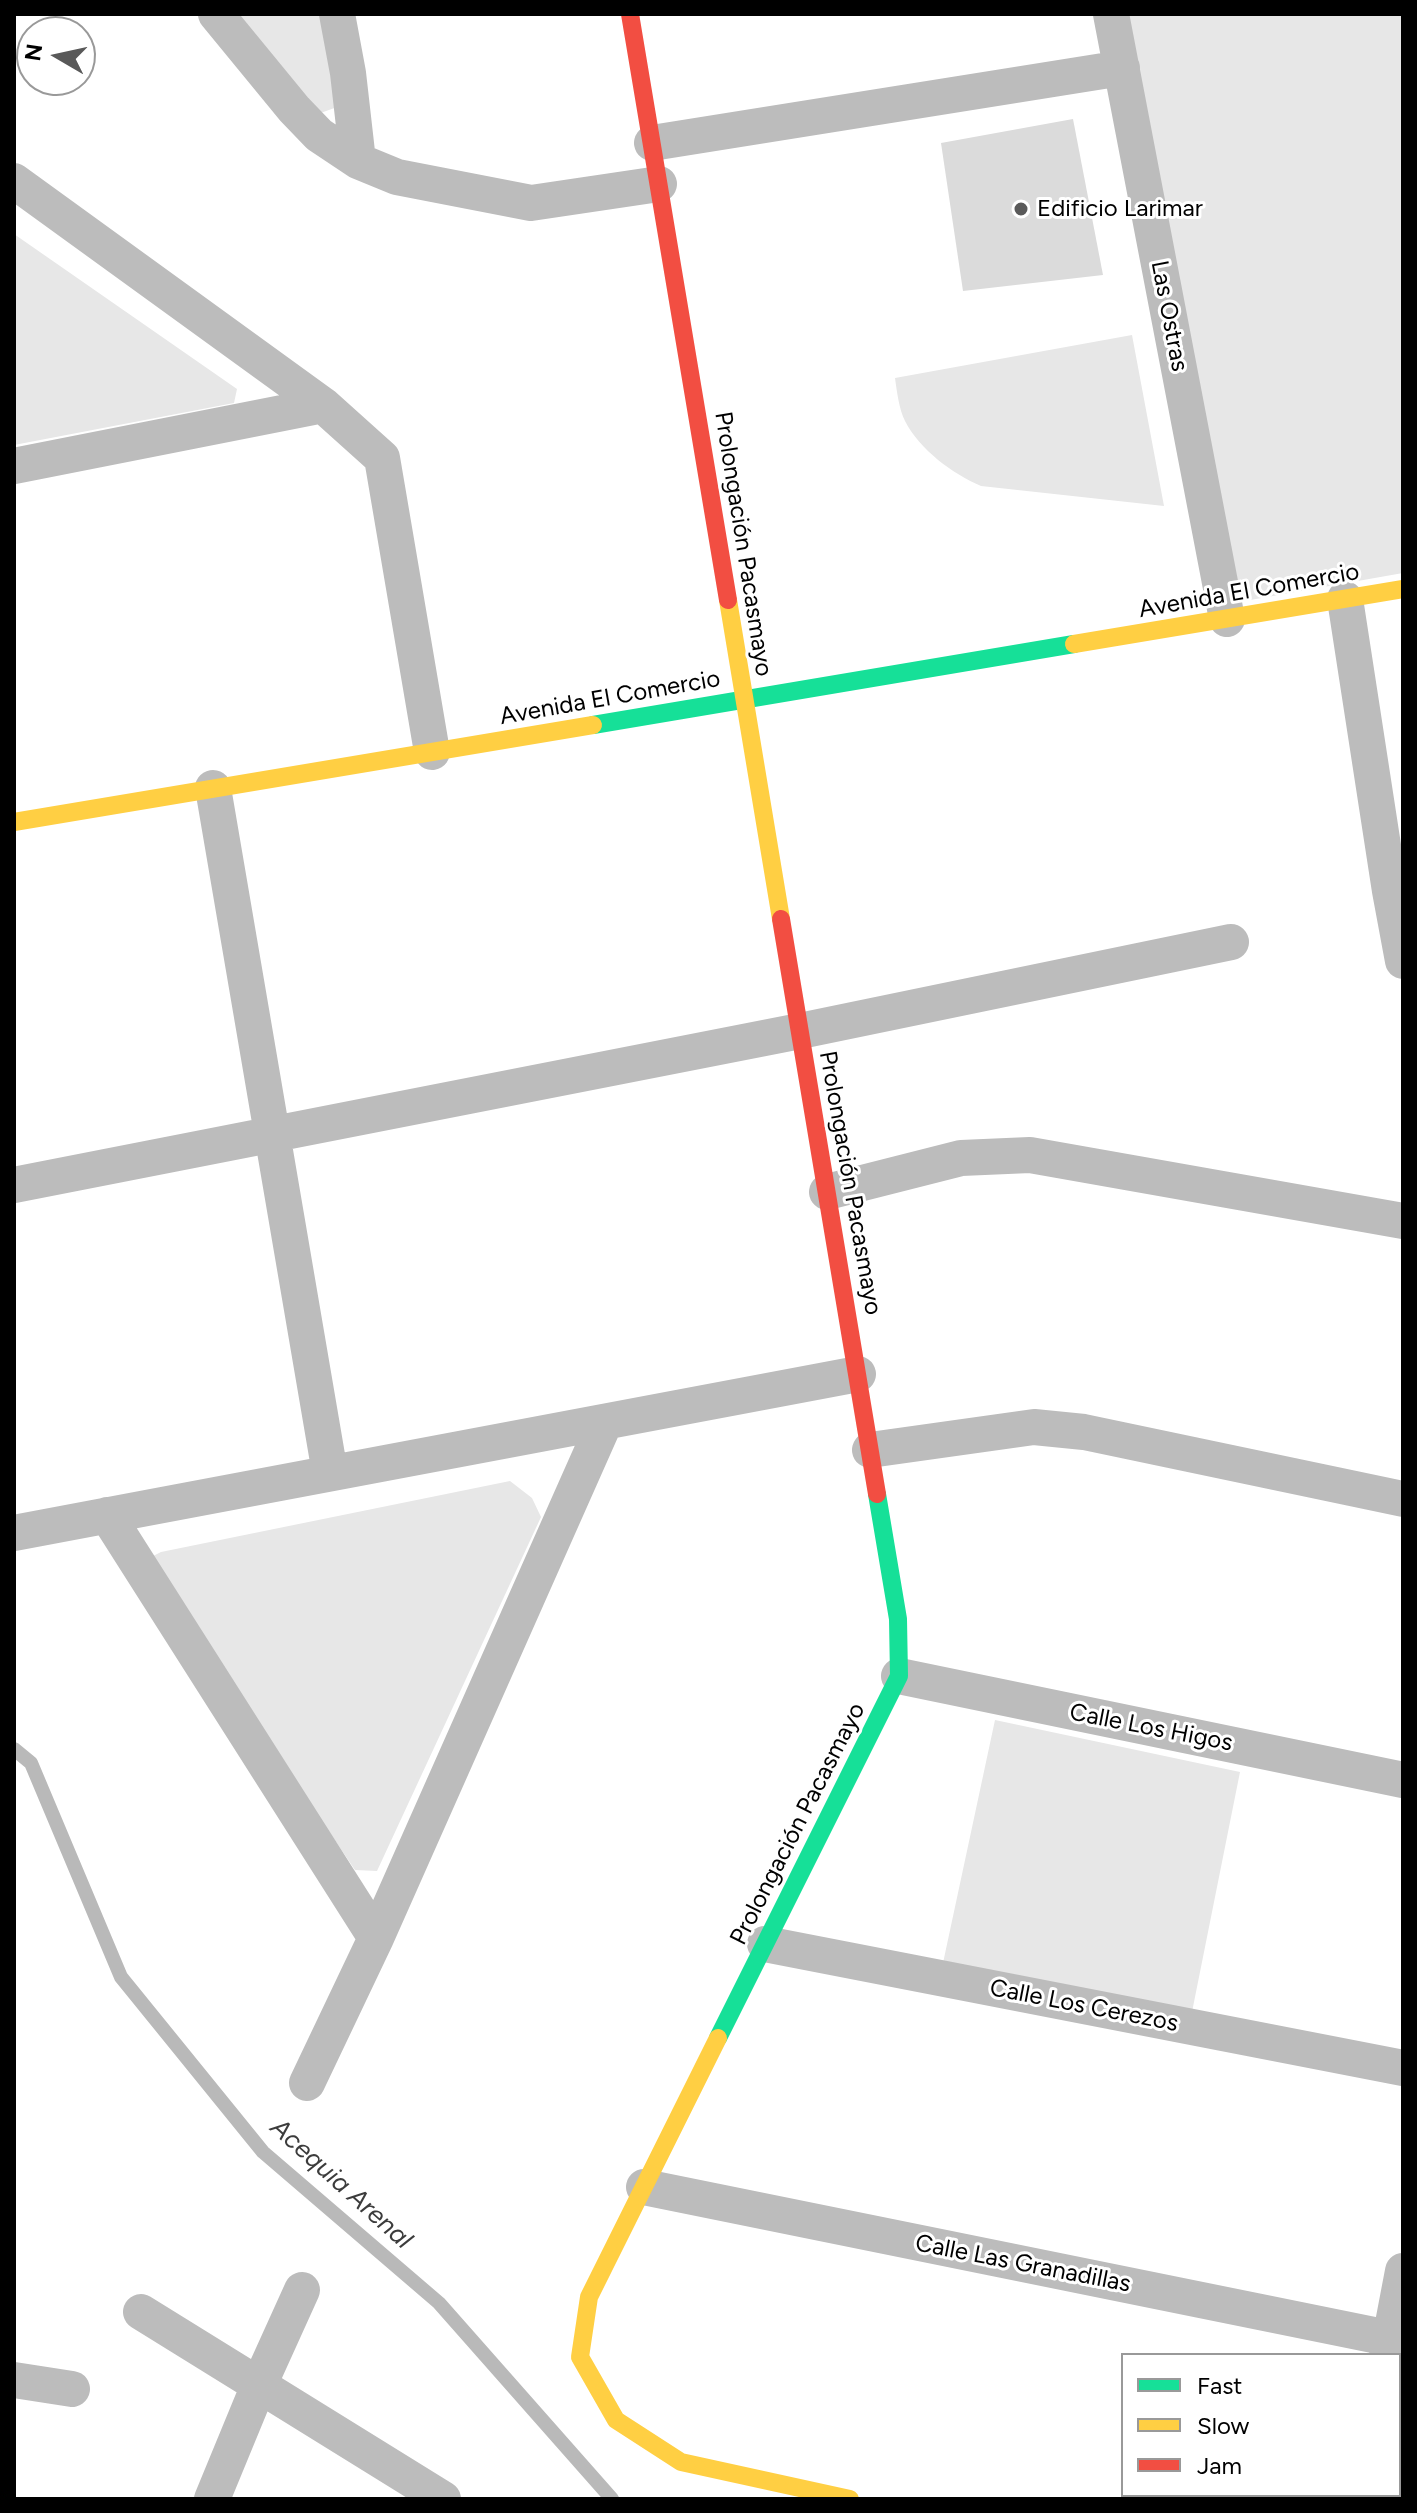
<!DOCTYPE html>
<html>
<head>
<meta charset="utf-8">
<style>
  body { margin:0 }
  #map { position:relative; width:1417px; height:2513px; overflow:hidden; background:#fff; font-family:Figtree,sans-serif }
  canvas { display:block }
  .frame { position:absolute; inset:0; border:16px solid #000; pointer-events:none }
  .legend { position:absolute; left:1121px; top:2353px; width:280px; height:144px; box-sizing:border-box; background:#fff; border:2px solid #999; margin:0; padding:10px 14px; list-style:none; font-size:24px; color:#000 }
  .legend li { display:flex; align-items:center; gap:16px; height:40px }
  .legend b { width:40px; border:2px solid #999 }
  .north { position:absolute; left:16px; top:16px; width:80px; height:80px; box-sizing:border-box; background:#fff; border:2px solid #999; border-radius:50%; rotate:279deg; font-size:22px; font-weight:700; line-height:32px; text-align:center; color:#000 }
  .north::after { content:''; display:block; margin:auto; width:28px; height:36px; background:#595959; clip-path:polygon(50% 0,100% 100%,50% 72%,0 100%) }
</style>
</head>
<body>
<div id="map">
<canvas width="1417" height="2513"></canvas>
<div class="frame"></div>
<ul class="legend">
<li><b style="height:10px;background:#16e098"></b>Fast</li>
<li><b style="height:10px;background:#ffcf43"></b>Slow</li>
<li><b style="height:10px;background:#f24e42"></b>Jam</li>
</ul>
<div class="north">N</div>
</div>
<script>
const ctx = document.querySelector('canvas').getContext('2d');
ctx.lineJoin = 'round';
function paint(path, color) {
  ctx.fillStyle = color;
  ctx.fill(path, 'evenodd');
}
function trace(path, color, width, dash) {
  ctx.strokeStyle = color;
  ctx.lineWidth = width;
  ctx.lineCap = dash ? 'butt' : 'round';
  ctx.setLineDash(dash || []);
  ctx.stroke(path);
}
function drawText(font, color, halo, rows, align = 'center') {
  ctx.font = font + ' Figtree,sans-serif';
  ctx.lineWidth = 6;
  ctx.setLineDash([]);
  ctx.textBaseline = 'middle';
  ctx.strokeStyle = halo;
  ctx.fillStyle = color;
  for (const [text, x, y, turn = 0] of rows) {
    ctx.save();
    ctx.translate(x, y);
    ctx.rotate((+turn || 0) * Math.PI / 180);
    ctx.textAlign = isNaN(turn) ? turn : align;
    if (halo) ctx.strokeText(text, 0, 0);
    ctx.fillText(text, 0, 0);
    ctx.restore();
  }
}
paint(new Path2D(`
  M 232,14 L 323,14 L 340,106 L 315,115 Z
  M 1126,14 L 1403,14 L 1403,573 L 1239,602 Z
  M 14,234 L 237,389 L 234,403 L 14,445 Z
  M 1132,335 L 1164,506 L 981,486 C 953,474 920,450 905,421 C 899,409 897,392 895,378 Z
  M 510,1481 L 532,1498 L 541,1517 L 377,1871 L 355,1870 L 152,1569 L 149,1558 L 161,1552 Z
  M 995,1720 L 1240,1772 L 1192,2012 L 943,1963 Z`), '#e7e7e7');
trace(new Path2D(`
  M 14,1749 L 31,1763 L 121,1977 L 263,2152 L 439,2303 L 612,2499`), '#b9b9b9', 14);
paint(new Path2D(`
  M 1073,119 L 1103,275 L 963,291 L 941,143 Z`), '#dbdbdb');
trace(new Path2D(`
  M 216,14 L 294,109 L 319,135 L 358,161 L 397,177 L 531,203 L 659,184
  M 337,14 L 348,73 L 358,161
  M 1111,14 L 1227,619
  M 652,143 L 1122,68
  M 14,181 L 323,405 L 382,458 L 432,752
  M 14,466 L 323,405
  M 1345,599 L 1390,891 L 1403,961
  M 213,788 L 330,1473
  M 14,1185 L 800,1031 L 1231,942
  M 827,1192 L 961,1158 L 1030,1155 L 1403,1221
  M 870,1450 L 1034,1427 L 1084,1432 L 1403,1499
  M 107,1515 L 376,1938
  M 14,1533 L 858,1374
  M 899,1676 L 1403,1780
  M 765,1944 L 1403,2068
  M 307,2083 L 376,1938 L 605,1422
  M 644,2187 L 1403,2341
  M 141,2312 L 443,2499
  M 1387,2355 L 1403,2271
  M 14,2380 L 72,2389
  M 212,2499 L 259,2385 L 302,2290
  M 1359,2499 L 1360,2495`), '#bcbcbc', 36);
trace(new Path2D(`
  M 593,725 L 1074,644
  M 718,2038 L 899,1676 L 898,1619 L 877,1494`), '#16e098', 18);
trace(new Path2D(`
  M 728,600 L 781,919
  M 1074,644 L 1403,589
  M 14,822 L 593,725
  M 718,2038 L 589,2297 L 580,2357 L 616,2420 L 681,2462 L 850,2499`), '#ffcf43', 18);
trace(new Path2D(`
  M 630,14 L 728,600
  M 781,919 L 877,1494`), '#f24e42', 18);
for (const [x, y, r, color] of [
  [1021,209,8,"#595959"]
]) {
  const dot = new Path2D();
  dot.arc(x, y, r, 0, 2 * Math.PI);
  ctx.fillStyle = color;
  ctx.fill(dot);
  trace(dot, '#fff', 3);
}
drawText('24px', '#000', '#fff', [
  ["Edificio Larimar",1037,209]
], 'left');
drawText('24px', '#000', '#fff', [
  ["Las Ostras",1169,316,79],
  ["Prolongación Pacasmayo",743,544,81],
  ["Avenida El Comercio",1249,591,-10],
  ["Avenida El Comercio",610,698,-10],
  ["Prolongación Pacasmayo",850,1183,80],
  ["Calle Los Higos",1151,1728,11],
  ["Prolongación Pacasmayo",798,1824,-63],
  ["Calle Los Cerezos",1084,2006,11],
  ["Calle Las Granadillas",1023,2264,11]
]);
drawText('italic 26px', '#3c3c3c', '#fff', [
  ["Acequia Arenal",341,2184,42]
]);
</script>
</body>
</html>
